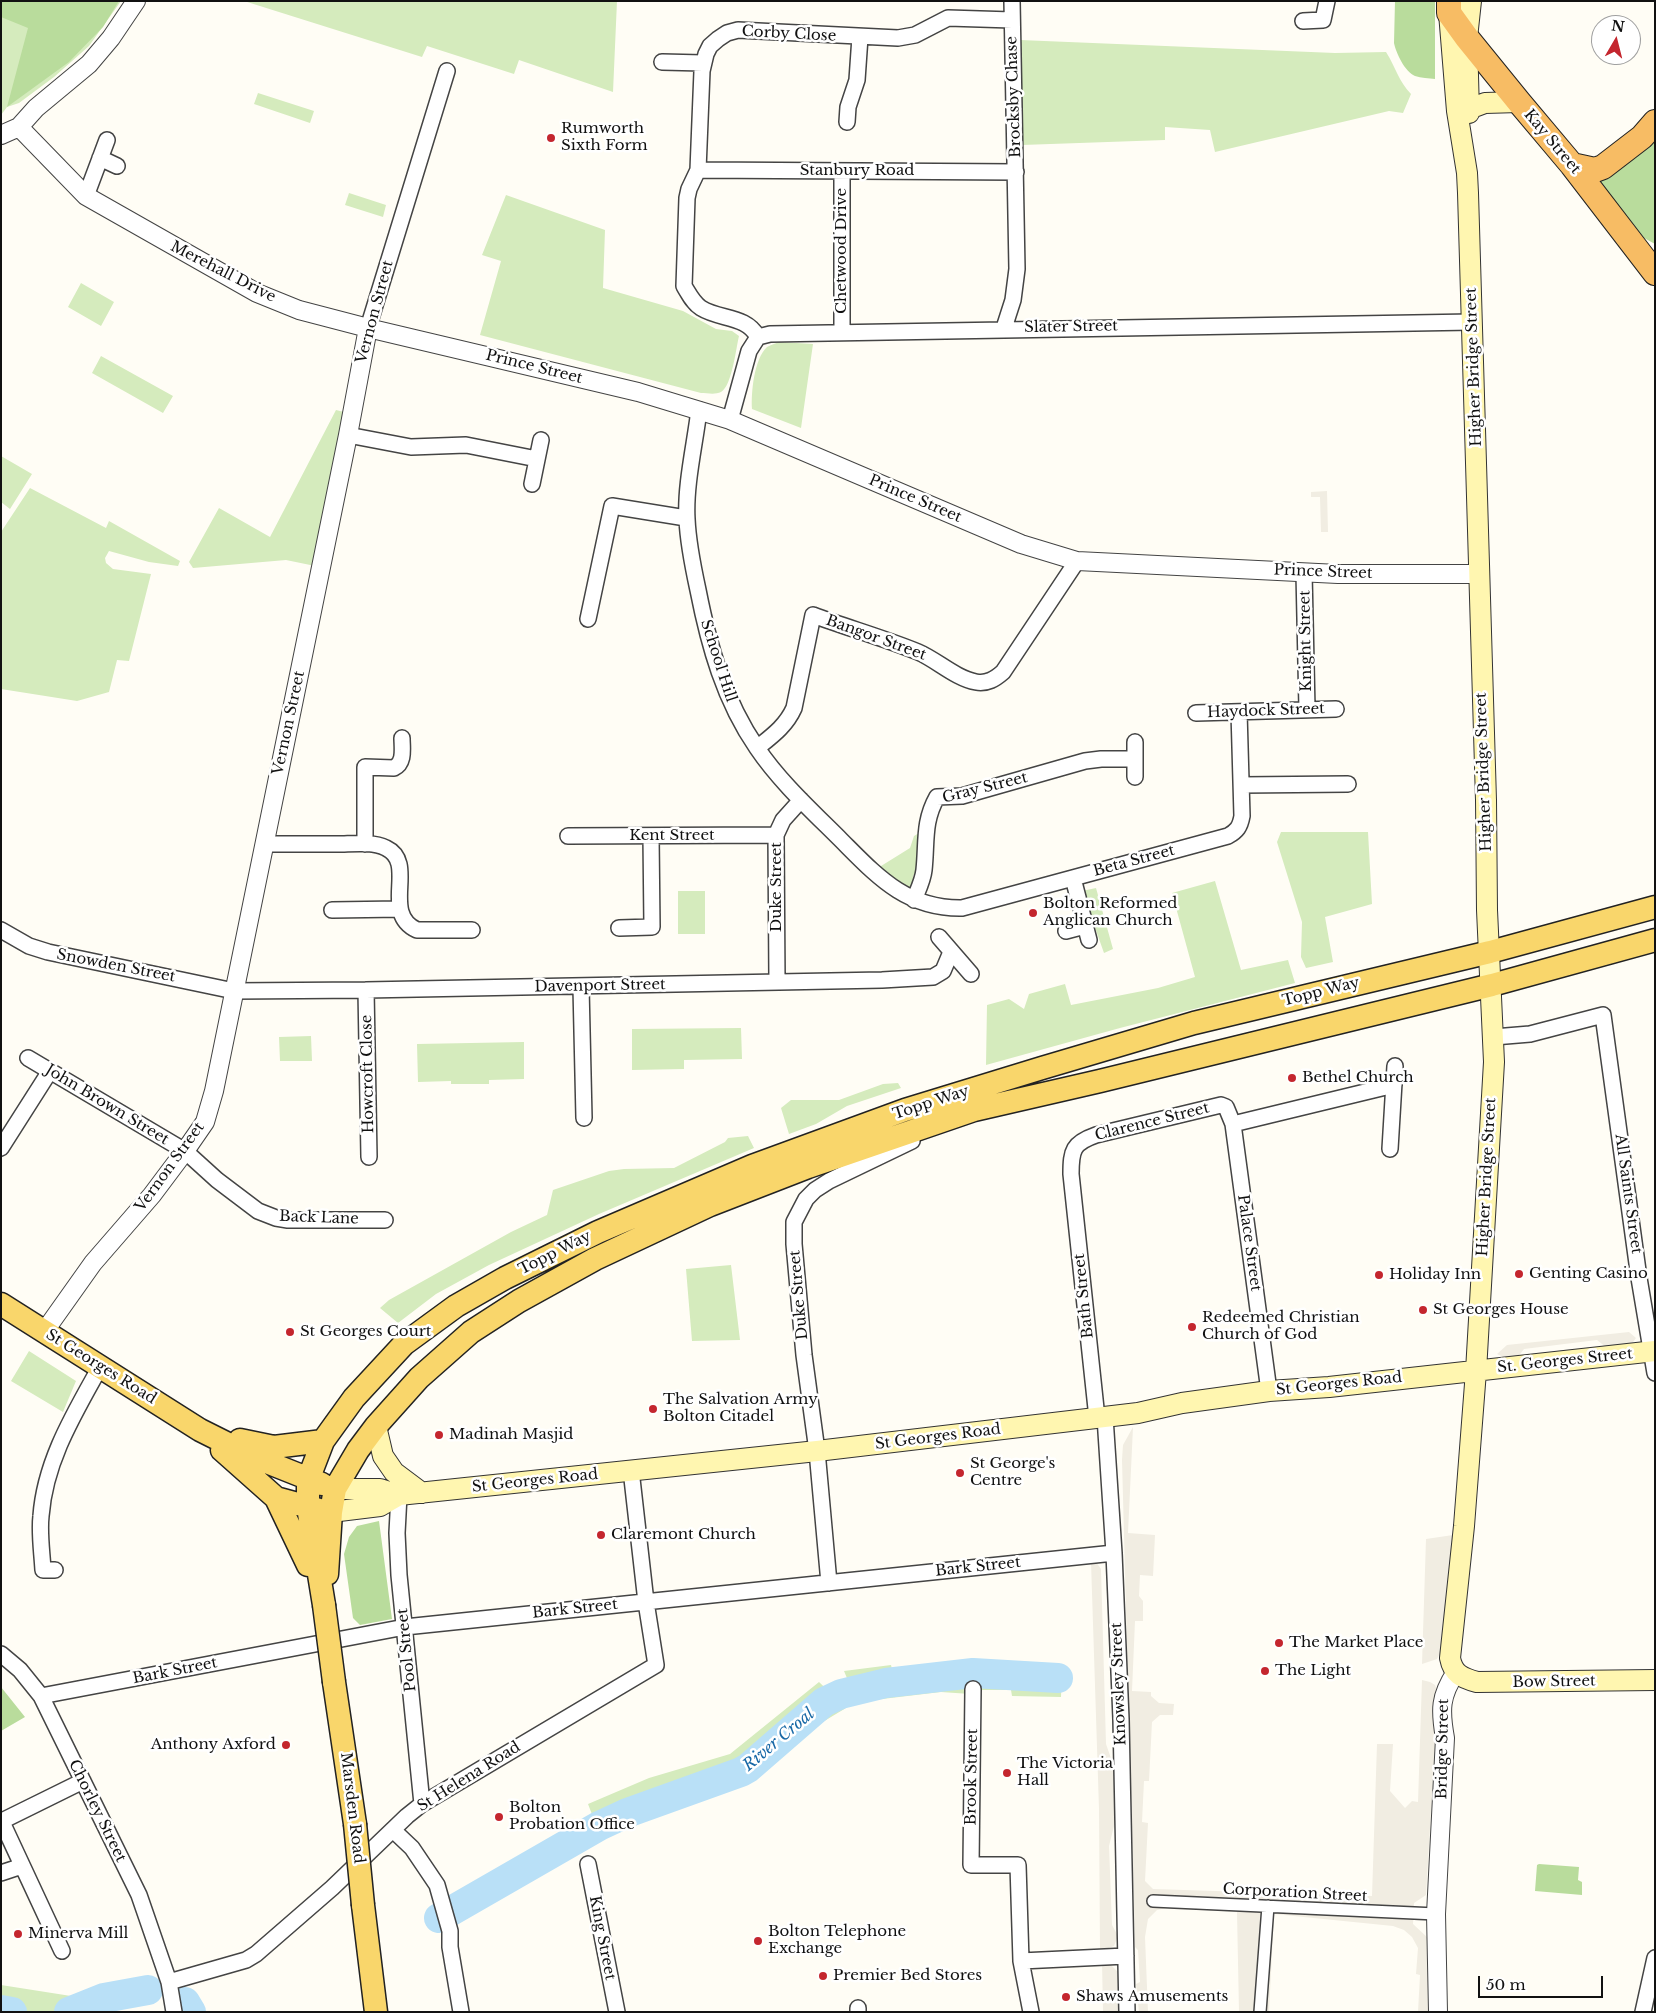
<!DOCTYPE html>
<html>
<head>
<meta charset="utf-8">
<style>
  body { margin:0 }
  #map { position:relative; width:1656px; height:2013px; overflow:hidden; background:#fffdf5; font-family:"Libre Baskerville",serif }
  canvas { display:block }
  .frame { position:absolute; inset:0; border:2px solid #111; pointer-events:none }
  .north { position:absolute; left:1591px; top:15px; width:50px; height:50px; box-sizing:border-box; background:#fff; border:1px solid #a0a0a0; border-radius:50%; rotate:8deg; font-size:14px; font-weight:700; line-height:20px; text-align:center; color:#111 }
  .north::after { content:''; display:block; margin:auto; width:18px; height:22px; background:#c4262e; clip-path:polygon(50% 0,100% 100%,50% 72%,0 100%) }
  .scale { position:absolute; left:1478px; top:1976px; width:125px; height:22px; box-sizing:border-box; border:2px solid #111; border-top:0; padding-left:6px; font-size:15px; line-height:18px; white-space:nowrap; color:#111; -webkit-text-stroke:4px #fff; paint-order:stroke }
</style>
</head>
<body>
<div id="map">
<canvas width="1656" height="2013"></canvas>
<div class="frame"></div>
<div class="north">N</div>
<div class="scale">50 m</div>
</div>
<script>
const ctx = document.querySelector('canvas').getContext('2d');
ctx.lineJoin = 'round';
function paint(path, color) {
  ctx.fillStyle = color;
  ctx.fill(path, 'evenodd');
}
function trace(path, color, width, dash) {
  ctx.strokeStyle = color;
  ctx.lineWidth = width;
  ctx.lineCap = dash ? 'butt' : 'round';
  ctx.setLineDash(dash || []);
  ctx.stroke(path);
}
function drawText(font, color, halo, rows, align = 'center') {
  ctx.font = font + ' "Libre Baskerville",serif';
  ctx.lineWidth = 5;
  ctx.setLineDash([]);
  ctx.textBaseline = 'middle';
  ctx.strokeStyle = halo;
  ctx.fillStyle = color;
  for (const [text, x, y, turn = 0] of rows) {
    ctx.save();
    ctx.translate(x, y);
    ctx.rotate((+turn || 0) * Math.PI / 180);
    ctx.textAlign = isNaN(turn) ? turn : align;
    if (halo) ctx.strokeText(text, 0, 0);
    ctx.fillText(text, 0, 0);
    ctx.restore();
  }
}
paint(new Path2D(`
  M 1,1 L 121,1 L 89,46 L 54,77 L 19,103 L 7,107 L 1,115 Z
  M 244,1 L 617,1 L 613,92 L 519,60 L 514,74 L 427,46 L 422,57 Z
  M 1020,40 L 1335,53 L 1386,52 C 1395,66 1399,82 1411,94 L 1403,113 L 1389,111 L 1215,152 L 1210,130 L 1165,127 L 1165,140 L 1022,145 Z
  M 258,93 L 314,111 L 310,123 L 254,104 Z
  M 349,193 L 386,205 L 383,217 L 345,205 Z
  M 506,195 L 605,230 L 603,288 L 683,311 L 716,329 L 732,331 L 739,336 C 736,348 732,386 721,392 C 715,395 707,393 701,393 L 480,335 L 501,261 L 482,255 Z
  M 81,283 L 114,302 L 101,326 L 68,307 Z
  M 779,342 L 813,344 L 801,428 L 752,409 C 751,393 754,359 767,347 C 770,345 775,344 779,342 Z
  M 101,356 L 173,396 L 163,413 L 92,373 Z
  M 336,410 L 352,414 L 320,567 L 286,560 L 193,568 L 189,562 L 219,508 L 270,537 Z
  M 1,456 L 32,474 L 10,509 L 1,502 Z
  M 30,488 L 106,528 L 109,521 L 180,561 L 178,566 L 149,562 L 109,551 L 105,558 L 106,563 L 113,569 L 151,574 L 129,661 L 117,660 L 109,692 L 77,701 L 1,689 L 1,532 Z
  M 1281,832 L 1368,832 L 1372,904 L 1325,917 L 1333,962 L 1306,968 L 1301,957 L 1302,922 L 1277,842 Z
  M 919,833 L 917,870 L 913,876 L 914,900 L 873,871 L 910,848 L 914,836 Z
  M 1215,881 L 1241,970 L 1288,960 L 1295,983 L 1120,1028 L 986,1065 L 987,1005 L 1009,999 L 1024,1009 L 1029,994 L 1065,984 L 1071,1005 L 1158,988 L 1195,977 L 1172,893 Z
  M 1096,888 L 1113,949 L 1104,953 L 1082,891 Z
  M 678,891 L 705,891 L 705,934 L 678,934 Z
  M 741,1028 L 742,1059 L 684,1060 L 684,1069 L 632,1070 L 632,1029 Z
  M 311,1036 L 312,1061 L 280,1061 L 279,1037 Z
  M 524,1042 L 524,1079 L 489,1080 L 489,1084 L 451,1084 L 451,1081 L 418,1082 L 417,1044 Z
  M 898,1083 L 901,1088 L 847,1106 L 816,1124 L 789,1134 L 781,1108 L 791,1100 L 839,1100 L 883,1084 Z
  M 748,1136 L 754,1148 L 599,1214 L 489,1265 L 436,1294 L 398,1323 L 380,1308 L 389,1300 L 511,1232 L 547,1215 L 553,1190 L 609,1171 L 624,1169 L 674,1168 L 725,1142 L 728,1138 Z
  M 731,1265 L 740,1340 L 692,1341 L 686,1269 Z
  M 29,1351 L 76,1381 L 63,1412 L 11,1381 Z
  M 969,1662 L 1027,1667 L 1062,1667 L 1061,1697 L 1012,1696 L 1011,1690 L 975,1690 L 970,1694 L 941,1692 L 857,1702 L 844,1671 L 891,1665 L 892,1669 Z
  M 819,1682 L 846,1708 L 786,1744 L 756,1777 L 740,1786 L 634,1817 L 600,1835 L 588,1804 L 649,1778 L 730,1754 Z
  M 1,1985 L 71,1996 L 72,1996 L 60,2012 L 1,2012 Z`), '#d5ebbd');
paint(new Path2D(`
  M 1,1 L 119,1 L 103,27 L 69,62 L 7,107 L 28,28 L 1,17 Z
  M 1395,1 L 1435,1 L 1435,79 C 1429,78 1421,78 1415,76 C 1405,72 1396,53 1394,43 Z
  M 1655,140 L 1655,244 L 1644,238 L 1598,179 Z
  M 379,1521 L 392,1619 L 360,1625 L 353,1618 L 344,1554 L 349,1537 L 357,1526 Z
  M 1,1687 L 25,1717 L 1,1731 Z
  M 1539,1864 L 1579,1867 L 1578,1880 L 1582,1882 L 1582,1895 L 1535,1891 L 1537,1865 Z`), '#b9dc9c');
paint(new Path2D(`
  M 1327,491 L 1328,532 L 1321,532 L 1320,497 L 1311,497 L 1311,492 Z
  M 1629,1332 L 1636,1338 L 1633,1342 L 1627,1345 L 1607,1348 L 1597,1340 L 1524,1349 L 1517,1358 L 1505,1358 L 1497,1354 L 1507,1345 Z
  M 1133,1427 L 1128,1533 L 1155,1535 L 1153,1576 L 1140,1575 L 1139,1596 L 1143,1601 L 1143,1621 L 1135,1621 L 1132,1691 L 1151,1692 L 1151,1696 L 1159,1703 L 1174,1704 L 1173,1715 L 1160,1715 L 1152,1722 L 1149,1781 L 1144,1781 L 1142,1822 L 1148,1823 L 1145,1881 L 1153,1889 L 1372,1896 L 1377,1744 L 1393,1744 L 1390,1791 L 1405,1808 L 1412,1801 L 1418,1802 L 1422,1680 L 1430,1682 L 1435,1685 L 1438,1693 L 1426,1895 L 1414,1903 L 1413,1924 L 1428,1938 L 1431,1946 L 1433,2012 L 1418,2012 L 1420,1975 L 1416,1974 L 1418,1948 L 1412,1937 L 1404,1930 L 1393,1926 L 1274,1914 L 1269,2012 L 1239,2012 L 1237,1912 L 1166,1908 L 1157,1910 L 1148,1919 L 1145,1937 L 1148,2012 L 1139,2012 L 1136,1984 L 1140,1982 L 1138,1950 L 1135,1947 L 1122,1460 L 1123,1445 Z
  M 1453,1535 L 1440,1653 L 1437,1659 L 1422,1664 L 1426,1539 Z
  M 1091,1562 L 1096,1562 L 1101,1569 L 1106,1744 L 1114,1767 L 1115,1822 L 1109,1846 L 1112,1925 L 1118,1936 L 1114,1946 L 1100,1951 L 1099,1809 Z
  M 1102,1961 L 1108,1962 L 1117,1971 L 1119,1981 L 1118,2012 L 1103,2012 Z`), '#f1ede2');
trace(new Path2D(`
  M 439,1918 L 599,1826 L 627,1813 L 741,1772 L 748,1768 L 824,1702 L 841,1694 L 886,1683 L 973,1673 L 1058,1678
  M 185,2002 L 191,2012
  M 1,2010 L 12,2012
  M 69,2012 L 104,1998 L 148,1990`), '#b9e0f7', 30);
const pedestrian = new Path2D(`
  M 1153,1901 L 1436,1914
  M 1260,2012 L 1268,1906`);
const minor = new Path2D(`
  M 1303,21 L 1323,20 L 1327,1
  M 662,62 L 703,63
  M 847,122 L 848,107 L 857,80 L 860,37
  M 100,158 L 117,166
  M 698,170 L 1016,172
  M 842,171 L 842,332
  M 86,196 L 107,140
  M 368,328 L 447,71
  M 1004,328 L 1013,300 L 1017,269 L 1012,1
  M 758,337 C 746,315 720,320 701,308 C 693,303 689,294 684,286 L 687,198 L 689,189 L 698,170 L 702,71 L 706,54 L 710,46 L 718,39 L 727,33 L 738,30 L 898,38 L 915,35 L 948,18 L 1012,20
  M 699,410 C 695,444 685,485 687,519 C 688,543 693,567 698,590 C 709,646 724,700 757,748 C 780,782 812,811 841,840 C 877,876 906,909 962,908 L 1228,836 C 1237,831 1240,827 1242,816 L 1239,712
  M 730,420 L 749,351 L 758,337 L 770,334 L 1472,322
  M 348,435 L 411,447 L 466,445 L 537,459
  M 532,484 L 541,440
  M 1304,573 L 1307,709
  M 588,619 L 612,506 L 686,518
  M 1196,713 L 1336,709
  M 1135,742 L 1135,777
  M 757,748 C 772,736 786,726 794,708 L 813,615 C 848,628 884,638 918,652 C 937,660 955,678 976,682 C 987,684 995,679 1003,672 L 1077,561
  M 1242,785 L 1348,784
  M 568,836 L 776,835
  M 264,844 C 289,844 313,844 337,844 C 352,844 372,841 386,848 C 418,863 380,913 417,930 L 472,930
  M 365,844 L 365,767 L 394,768 C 405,763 402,748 402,738
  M 1073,878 L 1089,940
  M 914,900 C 918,890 923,880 924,870 C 927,842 923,822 937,797 L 962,796 L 1085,761 L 1101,759 L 1135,759
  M 332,910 L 400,909
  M 619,928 L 652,927 L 651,836
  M 1,930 L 29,946 L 48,952 L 234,991 L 366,990 L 882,980 L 933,977 L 943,971 L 951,952
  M 1066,931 L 1085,926
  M 939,937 L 971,974
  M 777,982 L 776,835 L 783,820 L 801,800
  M 581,987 L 584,1118
  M 366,990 L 369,1157
  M 1494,1037 L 1530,1034 L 1603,1015 L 1639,1278 L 1655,1373
  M 28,1058 L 185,1151 L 217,1180 L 258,1211 L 276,1218 L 288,1220 L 385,1220
  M 1233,1124 L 1394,1085
  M 1,1148 L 50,1071
  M 1390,1149 L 1395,1066
  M 1105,1417 L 1114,1553 L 1121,1719 L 1127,2012
  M 1097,1418 L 1071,1174 C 1071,1150 1073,1143 1096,1135 L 1221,1105 L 1226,1107 L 1233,1124 L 1269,1391
  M 399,1495 L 397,1533 L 399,1575 L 422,1804
  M 55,1570 L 43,1570 C 42,1552 39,1533 41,1516 C 45,1461 74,1414 100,1367
  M 829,1583 L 817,1451 L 804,1355 L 794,1244 L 794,1222 L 806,1199 L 815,1190 L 829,1181 L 912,1141
  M 1,1654 L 20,1670 L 41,1696 L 139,1895 L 169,1982 L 174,2012
  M 973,1689 L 971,1865 L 1018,1865 L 1021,1961 L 1031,2012
  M 41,1696 L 405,1627 L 1114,1553
  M 1,1820 L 62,1951
  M 2,1821 L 83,1781
  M 393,1830 L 412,1848 L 437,1885 L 450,1931 L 450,1947 L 461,2012
  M 588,1864 L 617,2012
  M 1,1873 L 22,1866
  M 1021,1961 L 1126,1956
  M 169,1982 L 246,1960 L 256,1954 L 332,1888 L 407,1816 L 422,1804 L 656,1665 L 646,1602 L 631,1470
  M 858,2012 L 858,2008
  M 1643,2012 L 1655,1958`);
const tertiary = new Path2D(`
  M 19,127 L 86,196 L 257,293 L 299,310 L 368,328 L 638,392 L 730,420 L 1021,544 L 1077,561 L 1338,574 L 1479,574
  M 1,135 L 19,127 L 36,108 L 89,64 L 111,38 L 136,1
  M 44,1332 L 93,1263 L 152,1195 L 185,1151 L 205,1122 L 214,1091 L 348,435 L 368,328
  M 1438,2012 L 1436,1914 L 1445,1738 C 1440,1710 1440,1696 1456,1672`);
const secondary = new Path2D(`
  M 1449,13 L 1457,111 L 1467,173 L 1468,193 L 1486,800 L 1487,910 L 1494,1062 L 1476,1371 L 1464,1526 L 1450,1658 C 1453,1674 1462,1678 1477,1682 L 1655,1680
  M 1469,109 L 1485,103 L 1519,102
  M 1469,113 L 1467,38 L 1471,1
  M 376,1426 L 383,1456 L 394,1472 L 422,1493
  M 335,1489 L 380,1489 L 399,1495 L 817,1451 L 1138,1413 L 1182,1403 L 1269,1391 L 1329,1387 L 1655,1351
  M 331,1512 L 380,1506 L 399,1495`);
const primary = new Path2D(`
  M 1,1304 L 200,1430 L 254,1457 L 322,1484
  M 240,1440 L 274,1447 L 323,1441
  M 222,1450 L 276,1498 L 320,1510
  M 276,1498 L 308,1565
  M 327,1574 L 331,1512 L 335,1489 L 358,1450 L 376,1426 L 419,1378 L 471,1332 L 519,1301 L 595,1259 L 710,1205 L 808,1167 L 974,1110 L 1100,1081 L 1492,985 L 1655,940
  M 324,1605 L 308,1507 L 308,1480 L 323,1441 L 354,1398 L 404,1344 L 456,1306 L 505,1278 L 598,1232 L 752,1166 L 905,1110 L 1042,1068 L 1194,1023 L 1490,952 L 1655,907
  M 334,1682 L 355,1824
  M 363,1905 L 376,2012`);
const trunk = new Path2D(`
  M 1449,1 L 1449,13 L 1467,38 L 1519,102 L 1572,165 L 1655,273
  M 1572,165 L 1595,170 L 1603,167 L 1642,137 L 1655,122`);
trace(pedestrian, '#444', 14);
trace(minor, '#444', 18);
trace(tertiary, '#444', 20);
trace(secondary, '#333', 22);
trace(primary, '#222', 25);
trace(trunk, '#222', 26);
trace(pedestrian, '#fff', 11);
trace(minor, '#fff', 15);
trace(tertiary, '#fff', 18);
trace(secondary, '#fff6b0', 20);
trace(primary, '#f9d66b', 22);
trace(trunk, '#f7bc64', 24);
const primaryBridge = new Path2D(`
  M 324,1605 L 334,1682
  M 355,1824 L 363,1905`);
trace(primaryBridge, '#222', 25, []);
trace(primaryBridge, '#f9d66b', 22);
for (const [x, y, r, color] of [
  [551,138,5,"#c4262e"],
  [1033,913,5,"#c4262e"],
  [1292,1078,5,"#c4262e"],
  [1519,1274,5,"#c4262e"],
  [1379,1275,5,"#c4262e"],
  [1423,1310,5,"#c4262e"],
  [1192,1327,5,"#c4262e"],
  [290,1332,5,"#c4262e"],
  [653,1409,5,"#c4262e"],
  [439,1435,5,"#c4262e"],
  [960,1473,5,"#c4262e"],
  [601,1535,5,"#c4262e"],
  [1279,1643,5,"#c4262e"],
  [1265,1671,5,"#c4262e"],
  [286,1745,5,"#c4262e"],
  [1007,1773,5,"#c4262e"],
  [499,1817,5,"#c4262e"],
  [18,1934,5,"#c4262e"],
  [758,1941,5,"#c4262e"],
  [823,1976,5,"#c4262e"],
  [1066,1997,5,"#c4262e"]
]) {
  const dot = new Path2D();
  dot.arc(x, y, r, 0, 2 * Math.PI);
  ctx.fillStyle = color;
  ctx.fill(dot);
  trace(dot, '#fff', 2);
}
drawText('15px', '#111', '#fff', [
  ["Corby Close",789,34,3],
  ["Brocksby Chase",1014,97,-92],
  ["Kay Street",1552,142,50],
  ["Stanbury Road",857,171],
  ["Chetwood Drive",842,251,-90],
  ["Merehall Drive",223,272,27],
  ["Vernon Street",375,312,-75],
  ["Slater Street",1071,327,-1],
  ["Prince Street",534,367,14],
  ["Higher Bridge Street",1474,367,-92],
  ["Prince Street",915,499,23],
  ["Prince Street",1323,572,2],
  ["Bangor Street",876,638,20],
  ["Knight Street",1306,641,-91],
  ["School Hill",718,661,72],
  ["Haydock Street",1266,711,-2],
  ["Vernon Street",289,723,-78],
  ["Higher Bridge Street",1484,772,-92],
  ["Gray Street",985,788,-14],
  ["Kent Street",672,836],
  ["Beta Street",1134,861,-15],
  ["Duke Street",777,887,-90],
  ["Snowden Street",116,966,11],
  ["Davenport Street",600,986,-1],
  ["Topp Way",1321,992,-14],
  ["Howcroft Close",368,1074,-91],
  ["Topp Way",931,1103,-18],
  ["John Brown Street",107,1105,31],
  ["Clarence Street",1152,1122,-14],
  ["Vernon Street",170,1167,-54],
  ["Higher Bridge Street",1487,1177,-87],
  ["All Saints Street",1628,1194,82],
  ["Back Lane",319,1218,2],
  ["Palace Street",1249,1243,82],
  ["Topp Way",555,1253,-27],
  ["Duke Street",799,1295,-95],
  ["Bath Street",1084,1296,-96],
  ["St. Georges Street",1565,1361,-6],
  ["St Georges Road",101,1367,32],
  ["St Georges Road",1339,1384,-6],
  ["St Georges Road",938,1437,-7],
  ["St Georges Road",535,1481,-6],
  ["Bark Street",978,1567,-6],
  ["Bark Street",575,1609,-6],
  ["Pool Street",407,1650,-96],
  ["Bark Street",175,1671,-11],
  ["Bow Street",1554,1682,-1],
  ["Knowsley Street",1119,1684,-92],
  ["Bridge Street",1443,1749,-89],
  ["St Helena Road",469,1777,-32],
  ["Brook Street",972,1777,-89],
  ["Marsden Road",352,1808,83],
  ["Chorley Street",97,1811,64],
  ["Corporation Street",1295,1893,3],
  ["King Street",602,1938,79]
]);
drawText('15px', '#111', '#fff', [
  ["Rumworth",561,129],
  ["Sixth Form",561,146],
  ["Bolton Reformed",1043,904],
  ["Anglican Church",1043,921],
  ["Bethel Church",1302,1078],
  ["Genting Casino",1529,1274],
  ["Holiday Inn",1389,1275],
  ["St Georges House",1433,1310],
  ["Redeemed Christian",1202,1318],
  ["Church of God",1202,1335],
  ["St Georges Court",300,1332],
  ["The Salvation Army",663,1400],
  ["Bolton Citadel",663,1417],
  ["Madinah Masjid",449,1435],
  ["St George's",970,1464],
  ["Centre",970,1481],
  ["Claremont Church",611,1535],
  ["The Market Place",1289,1643],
  ["The Light",1275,1671],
  ["Anthony Axford",276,1745,"right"],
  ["The Victoria",1017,1764],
  ["Hall",1017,1781],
  ["Bolton",509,1808],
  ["Probation Office",509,1825],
  ["Bolton Telephone",768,1932],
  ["Exchange",768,1949],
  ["Minerva Mill",28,1934],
  ["Premier Bed Stores",833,1976],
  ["Shaws Amusements",1076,1997]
], 'left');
drawText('italic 16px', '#1768a6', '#fff', [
  ["River Croal",779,1740,-40]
]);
</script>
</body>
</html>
